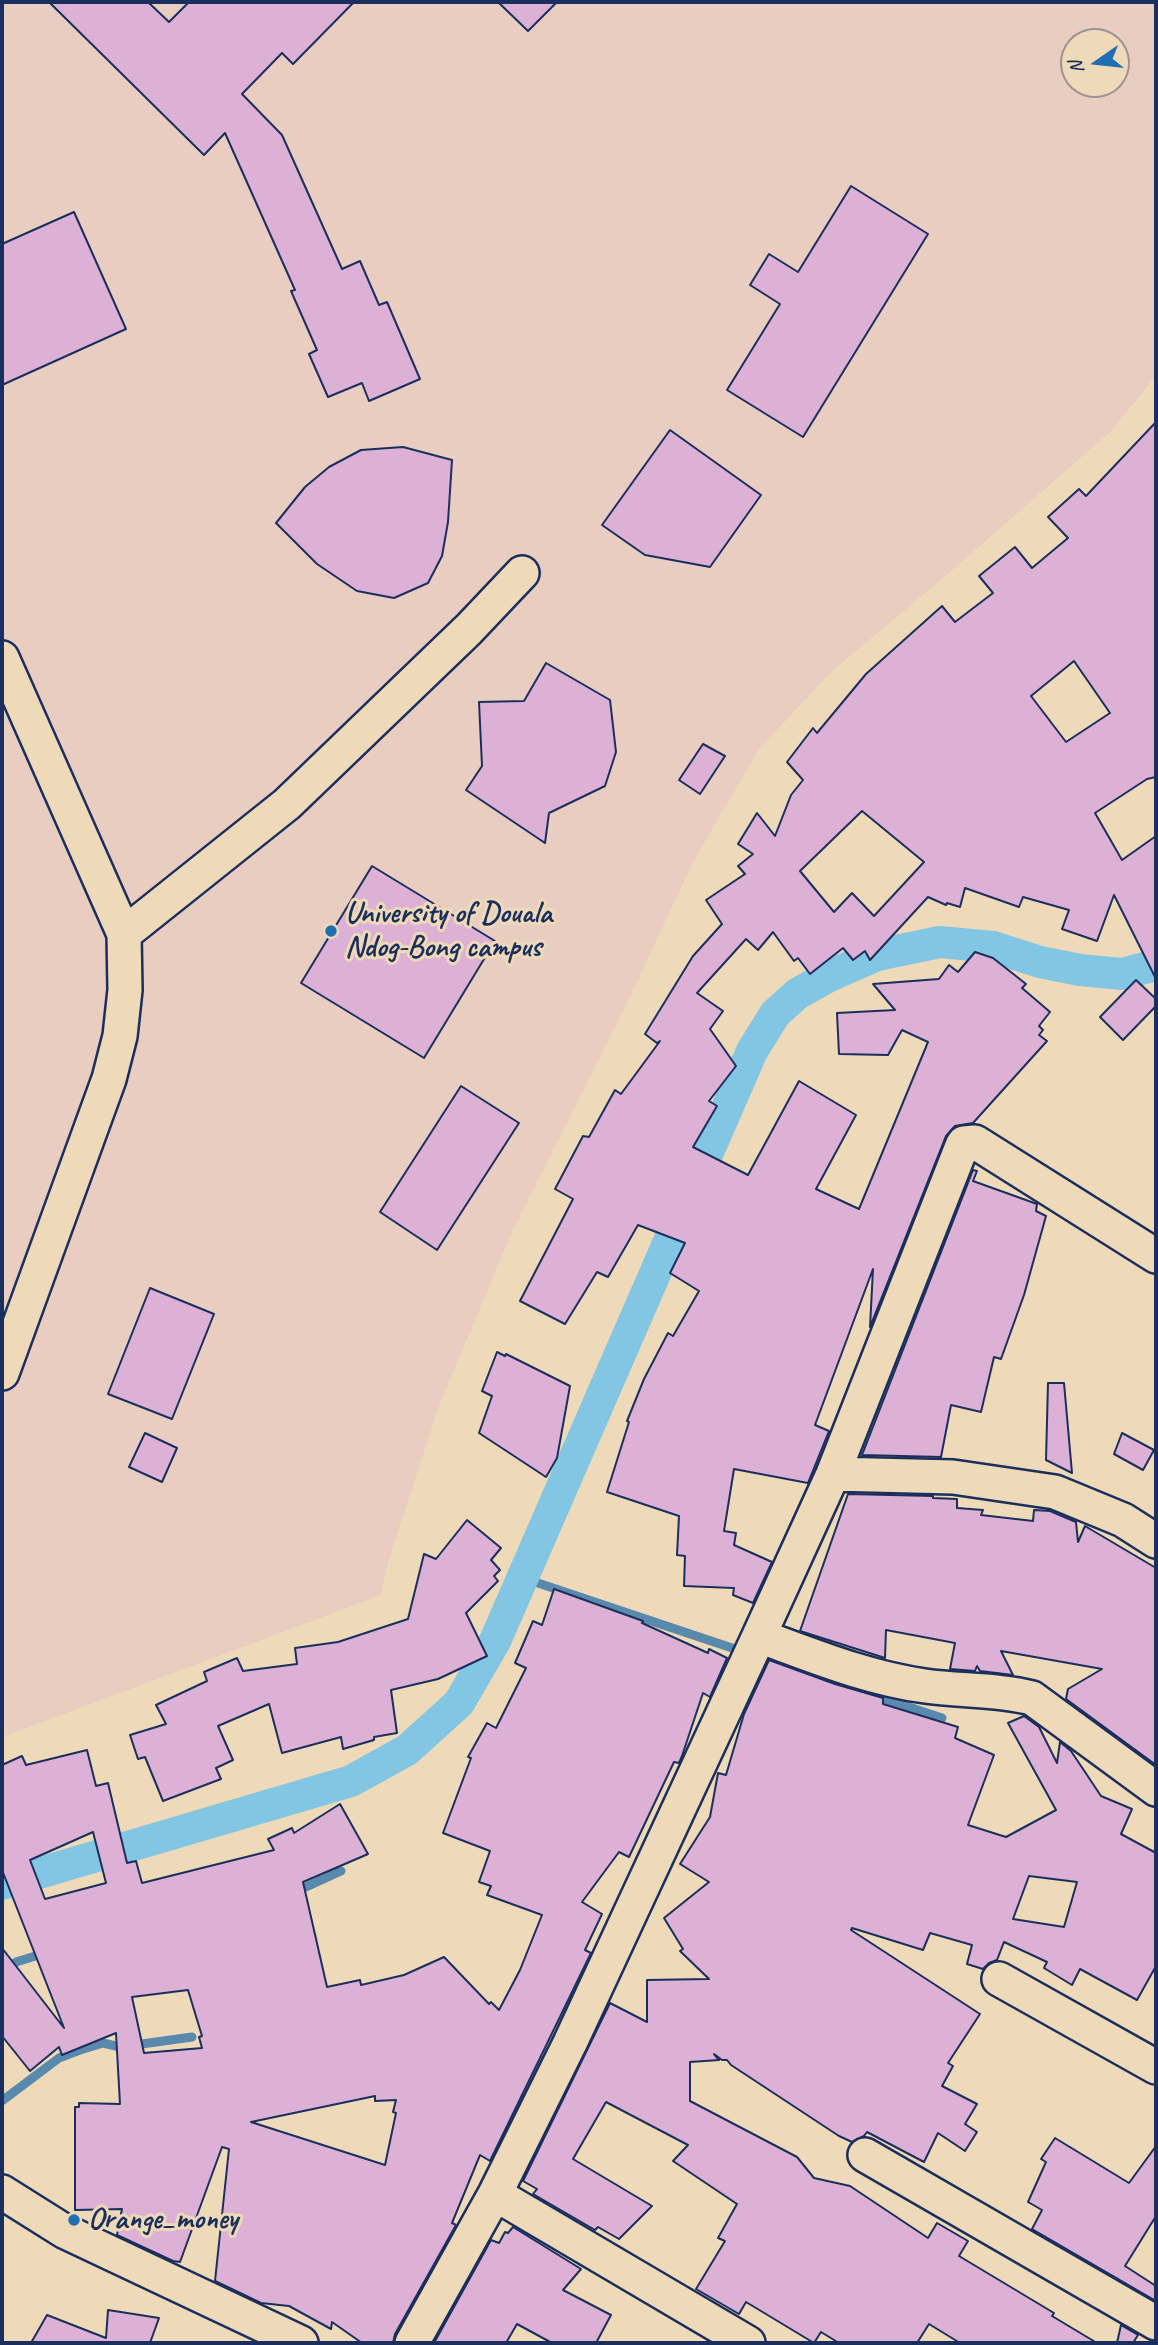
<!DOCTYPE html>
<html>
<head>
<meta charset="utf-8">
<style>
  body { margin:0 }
  #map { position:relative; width:1158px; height:2345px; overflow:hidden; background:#eed9b8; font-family:Caveat,sans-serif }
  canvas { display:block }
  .frame { position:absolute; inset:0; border:4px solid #1b2f5e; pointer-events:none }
  .north { position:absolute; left:1060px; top:28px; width:70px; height:70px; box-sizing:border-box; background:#eed9b8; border:2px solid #9a9594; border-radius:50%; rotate:256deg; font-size:19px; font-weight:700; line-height:28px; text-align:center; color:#1b2f5e }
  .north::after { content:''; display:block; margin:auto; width:24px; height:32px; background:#1f6fb2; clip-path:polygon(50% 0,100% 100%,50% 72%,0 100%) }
</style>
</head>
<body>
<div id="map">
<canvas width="1158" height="2345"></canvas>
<div class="frame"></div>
<div class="north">N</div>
</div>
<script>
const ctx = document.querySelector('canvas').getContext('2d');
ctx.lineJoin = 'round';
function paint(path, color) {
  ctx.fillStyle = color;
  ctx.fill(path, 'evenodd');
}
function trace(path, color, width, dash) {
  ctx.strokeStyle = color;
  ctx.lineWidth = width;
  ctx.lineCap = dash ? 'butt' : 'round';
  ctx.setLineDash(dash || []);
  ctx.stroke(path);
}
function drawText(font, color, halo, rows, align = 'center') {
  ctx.font = font + ' Caveat,sans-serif';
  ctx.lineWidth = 6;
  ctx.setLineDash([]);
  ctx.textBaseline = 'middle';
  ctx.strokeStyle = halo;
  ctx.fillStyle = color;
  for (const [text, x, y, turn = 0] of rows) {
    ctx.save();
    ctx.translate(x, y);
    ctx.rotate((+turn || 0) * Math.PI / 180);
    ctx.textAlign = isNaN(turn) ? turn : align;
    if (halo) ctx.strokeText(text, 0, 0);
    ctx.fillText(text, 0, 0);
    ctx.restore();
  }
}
paint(new Path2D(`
  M 2,2 L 1156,2 L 1156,376 L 1111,431 L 950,572 L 831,672 L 759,749 L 693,862 L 628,1001 L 513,1230 L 440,1403 L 388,1562 L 381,1595 L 2,1737 ZM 1074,42 L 1116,42 L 1116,84 L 1074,84 Z`), '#e9cdc1');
trace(new Path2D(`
  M 523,1578 L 744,1652
  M 764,1659 L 942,1718
  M 295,1892 L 341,1871
  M 2,1977 L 16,1962 L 45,1953
  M 2,2101 L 59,2058 L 80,2050 L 103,2043 L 120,2047 L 192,2037`), '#598aae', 9);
trace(new Path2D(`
  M 2,1884 L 351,1781 L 407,1750 L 459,1703 L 495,1641 L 752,1051 L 775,1014 L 797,994 L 829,976 L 877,955 L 940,942 L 993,947 L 1040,962 L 1080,970 L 1122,974 L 1156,965`), '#82c6e3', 32);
const building = new Path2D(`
  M 49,2 L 148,2 L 169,22 L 189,2 L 354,2 L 293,64 L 282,53 L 242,94 L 282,135 L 342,269 L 360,261 L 379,305 L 387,302 L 420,379 L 369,401 L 362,383 L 328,397 L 309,354 L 317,350 L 291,291 L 295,290 L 225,133 L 204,155 Z
  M 498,2 L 557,2 L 528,31 Z
  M 851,186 L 928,234 L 803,437 L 727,390 L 780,304 L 750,285 L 769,254 L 798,272 Z
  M 74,212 L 126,329 L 2,385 L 2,244 Z
  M 1156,422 L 1156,777 L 1147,779 L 1095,813 L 1122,860 L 1156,836 L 1156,979 L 1114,895 L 1097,941 L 1062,929 L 1069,910 L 1023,897 L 1019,907 L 965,888 L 960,907 L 947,903 L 946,905 L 928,897 L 870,960 L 865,951 L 853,960 L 843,948 L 810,974 L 798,958 L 794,961 L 773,932 L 758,950 L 746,939 L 697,993 L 723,1011 L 710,1029 L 736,1066 L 709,1101 L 717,1106 L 693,1147 L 748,1175 L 799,1081 L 856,1115 L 816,1189 L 859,1209 L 928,1042 L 902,1030 L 888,1055 L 839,1054 L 837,1013 L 895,1010 L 873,984 L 939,979 L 949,965 L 958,972 L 975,952 L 993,958 L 1026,984 L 1022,988 L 1050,1012 L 1039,1026 L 1043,1030 L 1039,1035 L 1047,1041 L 973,1123 L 955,1126 L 946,1136 L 870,1327 L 873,1269 L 815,1425 L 829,1431 L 808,1483 L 734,1469 L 724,1531 L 736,1533 L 734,1545 L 772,1562 L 753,1603 L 733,1595 L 734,1588 L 684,1586 L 685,1556 L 677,1555 L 679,1516 L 607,1492 L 629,1422 L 627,1421 L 644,1379 L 668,1333 L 673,1336 L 699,1291 L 670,1273 L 685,1243 L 638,1225 L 608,1277 L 597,1272 L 565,1324 L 520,1301 L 573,1199 L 555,1189 L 583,1136 L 589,1137 L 615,1090 L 621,1094 L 660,1041 L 657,1043 L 645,1034 L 693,956 L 722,924 L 706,900 L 745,874 L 738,866 L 753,854 L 738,844 L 757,813 L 775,836 L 791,795 L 803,780 L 787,762 L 813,728 L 817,733 L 866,674 L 942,606 L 955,622 L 993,593 L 979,576 L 1015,547 L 1032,568 L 1068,538 L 1048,517 L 1079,489 L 1086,496 ZM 1074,661 L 1110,713 L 1066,742 L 1031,696 ZM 862,811 L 924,862 L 874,916 L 852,893 L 834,912 L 800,871 Z
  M 670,430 L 761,495 L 710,567 L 645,555 L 602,525 Z
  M 403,447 L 452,460 L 448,522 L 442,556 L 428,583 L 394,598 L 357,591 L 317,564 L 276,523 L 305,487 L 329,467 L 361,450 Z
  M 546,663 L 610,700 L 616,752 L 605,786 L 549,813 L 545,843 L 466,790 L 482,766 L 479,702 L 524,701 Z
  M 703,744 L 725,756 L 700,794 L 679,780 Z
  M 372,866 L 495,941 L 424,1058 L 301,983 Z
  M 1136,980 L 1156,999 L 1156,1006 L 1123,1040 L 1100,1017 Z
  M 461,1086 L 519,1123 L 437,1250 L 380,1212 Z
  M 973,1170 L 977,1171 L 973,1181 L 1037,1204 L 1036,1211 L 1046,1216 L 1024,1295 L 1001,1359 L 994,1357 L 981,1412 L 951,1405 L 941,1457 L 862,1455 Z
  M 150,1288 L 214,1314 L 172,1419 L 108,1394 Z
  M 497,1352 L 505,1356 L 506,1354 L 570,1386 L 557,1458 L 546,1477 L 479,1433 L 492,1396 L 482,1391 Z
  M 1048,1383 L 1064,1383 L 1072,1473 L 1046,1460 Z
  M 145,1433 L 177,1448 L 162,1482 L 129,1467 Z
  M 1122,1433 L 1154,1450 L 1143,1470 L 1114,1454 Z
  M 848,1494 L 933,1496 L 933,1498 L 957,1499 L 957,1508 L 983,1510 L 981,1515 L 1033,1521 L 1034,1510 L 1050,1511 L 1076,1522 L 1078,1542 L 1085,1526 L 1156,1568 L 1156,1765 L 1066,1699 L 1068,1689 L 1102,1669 L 1001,1651 L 1013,1675 L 980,1671 L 977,1666 L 975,1671 L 950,1669 L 955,1643 L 886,1630 L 885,1658 L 800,1631 Z
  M 467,1520 L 501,1548 L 491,1560 L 500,1570 L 494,1576 L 498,1581 L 466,1613 L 487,1656 L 438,1679 L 391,1690 L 397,1733 L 374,1737 L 374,1740 L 343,1749 L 341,1737 L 282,1753 L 269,1704 L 218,1726 L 233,1760 L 216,1768 L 221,1779 L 163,1801 L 145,1757 L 138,1759 L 130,1735 L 166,1724 L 156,1705 L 207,1681 L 204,1672 L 237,1658 L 243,1671 L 297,1664 L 295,1648 L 338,1642 L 408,1619 L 424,1554 L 436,1559 Z
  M 554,1589 L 643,1621 L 642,1623 L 708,1653 L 709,1649 L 727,1658 L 710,1697 L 703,1693 L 682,1756 L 679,1763 L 674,1762 L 629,1857 L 619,1852 L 582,1902 L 602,1914 L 585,1950 L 591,1953 L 490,2161 L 480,2155 L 452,2223 L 456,2225 L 395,2334 L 393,2343 L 362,2343 L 332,2322 L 331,2329 L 289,2306 L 261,2303 L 215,2281 L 229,2149 L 222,2147 L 180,2262 L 173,2261 L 117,2235 L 122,2209 L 75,2210 L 75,2107 L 79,2107 L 79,2103 L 120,2104 L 116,2033 L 62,2055 L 59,2047 L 30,2071 L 2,2036 L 2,1948 L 64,2028 L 2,1870 L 2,1765 L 22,1756 L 26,1765 L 87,1750 L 96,1786 L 108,1783 L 127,1863 L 136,1861 L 142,1883 L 274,1850 L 268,1839 L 292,1828 L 294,1833 L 340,1804 L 368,1854 L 303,1882 L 327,1987 L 360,1980 L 361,1985 L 404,1975 L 444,1957 L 489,2004 L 491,2002 L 499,2010 L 520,1970 L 542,1915 L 487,1895 L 491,1886 L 479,1882 L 490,1851 L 443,1833 L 471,1758 L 468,1757 L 487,1723 L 496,1728 L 526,1668 L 515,1663 L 533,1621 L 542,1625 ZM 93,1832 L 106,1883 L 45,1899 L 30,1860 ZM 188,1990 L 202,2036 L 199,2037 L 202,2048 L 144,2053 L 132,1997 ZM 375,2096 L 375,2101 L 396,2100 L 393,2112 L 396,2113 L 385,2165 L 251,2122 Z
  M 769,1660 L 835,1684 L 883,1698 L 883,1704 L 958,1727 L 955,1738 L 994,1755 L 968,1825 L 1006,1837 L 1056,1810 L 1008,1723 L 1024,1716 L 1039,1727 L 1057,1763 L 1060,1742 L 1071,1751 L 1101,1796 L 1132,1809 L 1121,1834 L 1156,1853 L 1156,1966 L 1137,2000 L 1080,1969 L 1072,1985 L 1044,1968 L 1047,1962 L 1004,1942 L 997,1960 L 989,1963 L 983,1969 L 967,1964 L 972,1945 L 930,1933 L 923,1950 L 852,1928 L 851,1930 L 980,2014 L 948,2063 L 953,2066 L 942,2086 L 977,2104 L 965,2124 L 977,2132 L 965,2151 L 938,2133 L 924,2162 L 867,2132 L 864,2136 L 852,2142 L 839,2136 L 731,2065 L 727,2060 L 722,2060 L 714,2054 L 719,2060 L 690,2062 L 690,2101 L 797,2157 L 814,2178 L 850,2186 L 928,2238 L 937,2223 L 968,2241 L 959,2256 L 1054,2313 L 1052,2316 L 1097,2343 L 960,2343 L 929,2324 L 917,2343 L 839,2343 L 821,2332 L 814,2343 L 746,2302 L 739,2314 L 696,2289 L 725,2241 L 718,2238 L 737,2204 L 673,2161 L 688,2145 L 606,2102 L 573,2159 L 652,2206 L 619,2239 L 598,2227 L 595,2230 L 533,2194 L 537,2189 L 523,2181 L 610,2003 L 647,2022 L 647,1980 L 709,1979 L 680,1951 L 683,1949 L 664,1918 L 709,1882 L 680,1864 L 710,1817 L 718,1773 L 726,1775 L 744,1714 ZM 1029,1876 L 1077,1882 L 1064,1927 L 1013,1919 Z
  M 1055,2138 L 1129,2183 L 1156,2146 L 1156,2216 L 1125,2266 L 1156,2286 L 1156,2301 L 1032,2229 L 1042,2210 L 1028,2202 L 1046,2162 L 1041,2159 Z
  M 513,2227 L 581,2269 L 563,2290 L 611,2315 L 596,2343 L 552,2343 L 517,2324 L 506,2343 L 434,2343 L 491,2240 L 499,2243 L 505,2232 L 508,2233 Z
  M 108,2310 L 159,2318 L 150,2343 L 31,2343 L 47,2315 L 106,2338 Z
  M 1121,2325 L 1138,2335 L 1133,2343 L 1117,2343 Z`);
paint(building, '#ddb1d5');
trace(building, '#1b2f5e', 2);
const minor = new Path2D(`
  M 2,658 L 124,934 L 125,990 L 120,1036 L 109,1079 L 2,1373
  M 124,934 L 287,804 L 469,629 L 522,573
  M 833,1474 L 953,1477 L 1055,1492 L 1123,1520 L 1156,1541
  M 759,1636 C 814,1656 867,1678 925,1686 C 960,1691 997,1689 1032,1698 L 1156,1789
  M 999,1979 L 1156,2067
  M 865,2155 L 1156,2323
  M 2,2192 L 64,2231 L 301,2343
  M 495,2194 L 748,2343
  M 412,2343 L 495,2194 L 570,2043 L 759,1636 L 833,1474 L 962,1146 L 964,1143 L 975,1142 L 1156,1256`);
trace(minor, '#1b2f5e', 38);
trace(minor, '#eed9b8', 33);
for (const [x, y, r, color] of [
  [331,931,7,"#1f6fb2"],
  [74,2220,7,"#1f6fb2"]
]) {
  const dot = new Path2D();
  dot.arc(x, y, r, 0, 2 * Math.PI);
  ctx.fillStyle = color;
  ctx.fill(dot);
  trace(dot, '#eed9b8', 2.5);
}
drawText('bold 30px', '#1b2f5e', '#eed9b8', [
  ["University of Douala",345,914],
  ["Ndog-Bong campus",345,948],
  ["Orange_money",88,2220]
], 'left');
</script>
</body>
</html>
